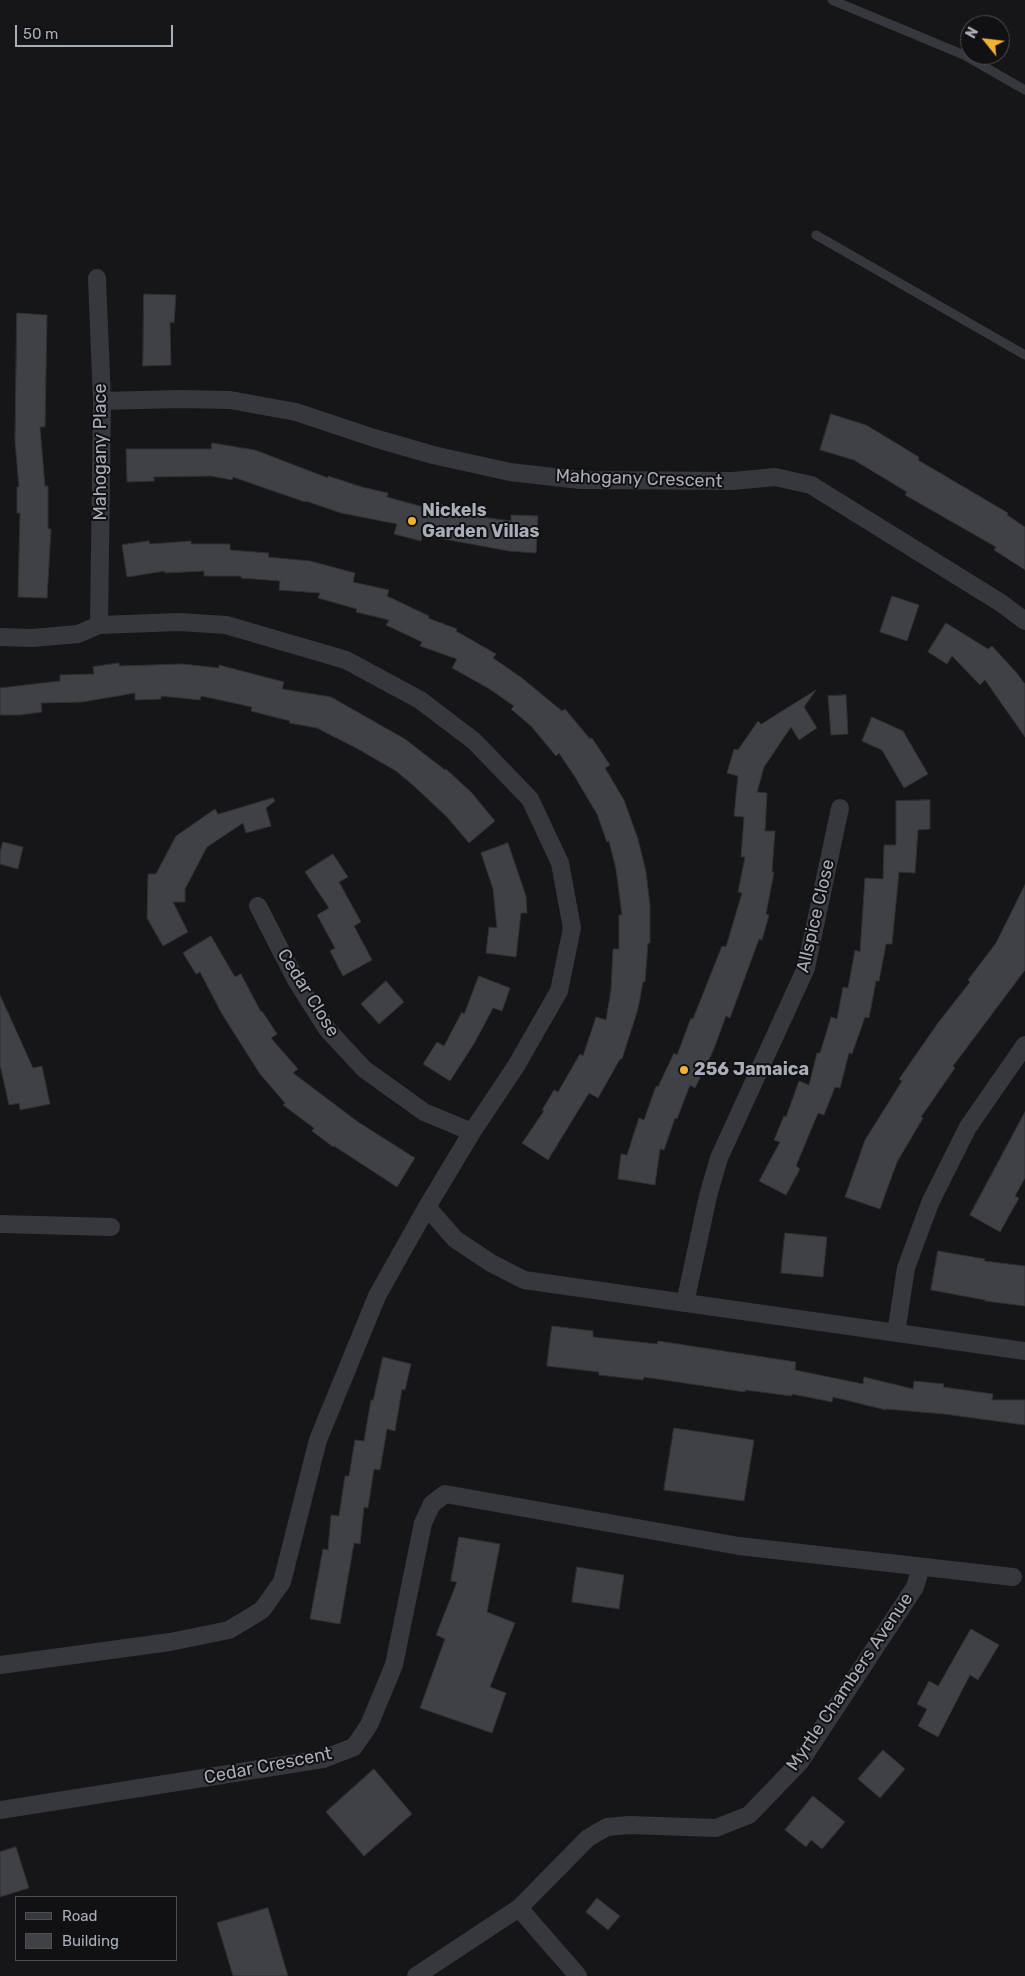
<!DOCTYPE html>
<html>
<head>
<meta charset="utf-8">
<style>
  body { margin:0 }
  #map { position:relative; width:1025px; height:1976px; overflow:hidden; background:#161618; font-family:Rubik,sans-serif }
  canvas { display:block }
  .legend { position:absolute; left:15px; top:1896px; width:162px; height:65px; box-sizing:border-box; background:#111113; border:1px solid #4d4f55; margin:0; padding:6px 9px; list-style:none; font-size:15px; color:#a8adb8 }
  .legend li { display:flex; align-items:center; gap:10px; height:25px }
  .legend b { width:25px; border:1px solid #4d4f55 }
  .north { position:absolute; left:960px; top:15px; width:50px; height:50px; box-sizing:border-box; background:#111113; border:1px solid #4d4f55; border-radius:50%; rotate:299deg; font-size:14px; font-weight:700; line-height:20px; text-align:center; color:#a8adb8 }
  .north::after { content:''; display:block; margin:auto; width:18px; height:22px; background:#f2b134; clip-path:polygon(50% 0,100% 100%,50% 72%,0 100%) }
  .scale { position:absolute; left:15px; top:25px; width:158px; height:22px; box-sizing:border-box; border:2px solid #a8adb8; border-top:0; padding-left:6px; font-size:15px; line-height:18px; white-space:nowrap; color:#a8adb8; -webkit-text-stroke:4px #111113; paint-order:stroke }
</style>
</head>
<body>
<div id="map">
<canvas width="1025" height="1976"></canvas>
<ul class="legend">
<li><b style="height:6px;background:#37383d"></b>Road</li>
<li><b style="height:14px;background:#404145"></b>Building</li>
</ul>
<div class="north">N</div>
<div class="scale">50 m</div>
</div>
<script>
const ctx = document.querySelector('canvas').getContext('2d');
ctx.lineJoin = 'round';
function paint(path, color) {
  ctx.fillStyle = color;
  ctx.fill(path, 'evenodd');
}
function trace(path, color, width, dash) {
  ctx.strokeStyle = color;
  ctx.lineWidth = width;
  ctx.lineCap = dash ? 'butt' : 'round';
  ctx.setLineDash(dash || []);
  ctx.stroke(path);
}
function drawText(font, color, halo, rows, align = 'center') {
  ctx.font = font + ' Rubik,sans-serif';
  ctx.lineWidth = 4;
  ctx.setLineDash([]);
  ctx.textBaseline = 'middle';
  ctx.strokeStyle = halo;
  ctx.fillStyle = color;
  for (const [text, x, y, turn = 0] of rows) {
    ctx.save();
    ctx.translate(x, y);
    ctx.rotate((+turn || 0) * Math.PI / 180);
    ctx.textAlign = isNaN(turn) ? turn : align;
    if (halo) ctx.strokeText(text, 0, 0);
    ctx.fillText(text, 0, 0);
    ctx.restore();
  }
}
const building = new Path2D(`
  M 144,294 L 176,295 L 174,323 L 170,322 L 171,365 L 143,366 Z
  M 17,313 L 47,315 L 45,427 L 40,427 L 45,486 L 48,486 L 48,529 L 51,529 L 47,598 L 18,597 L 20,513 L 17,513 L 17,487 L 19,487 L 15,441 Z
  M 831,414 L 866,425 L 919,457 L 918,460 L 1008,513 L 1007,515 L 1025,527 L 1025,570 L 994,550 L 996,547 L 905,495 L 907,492 L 854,460 L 820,450 Z
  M 212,443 L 255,450 L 328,478 L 328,476 L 362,487 L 388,493 L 387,497 L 438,511 L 439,504 L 461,509 L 460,514 L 511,521 L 511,515 L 538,516 L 536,553 L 509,551 L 422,535 L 421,541 L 394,534 L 397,524 L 341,513 L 306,501 L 305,502 L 233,477 L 232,480 L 211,476 L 154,477 L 154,481 L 127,482 L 126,449 L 211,449 Z
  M 149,541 L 150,544 L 191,541 L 191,544 L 230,544 L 230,550 L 269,553 L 268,557 L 310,561 L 355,573 L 353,582 L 389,590 L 387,596 L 429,616 L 428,618 L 457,629 L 456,631 L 496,654 L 493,658 L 522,678 L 562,711 L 565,709 L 590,739 L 592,738 L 610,765 L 605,768 L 624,800 L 638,839 L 646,872 L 650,906 L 650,943 L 648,943 L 645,982 L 643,982 L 638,1009 L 622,1059 L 620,1059 L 598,1098 L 589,1093 L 548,1160 L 522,1143 L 544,1111 L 542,1110 L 554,1090 L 558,1092 L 580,1054 L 583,1056 L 596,1017 L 606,1020 L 611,990 L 613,949 L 619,949 L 619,915 L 622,915 L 616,869 L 609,841 L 607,842 L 597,814 L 575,777 L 559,753 L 556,756 L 531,726 L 511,709 L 514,706 L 488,688 L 452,668 L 457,659 L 420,646 L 422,642 L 386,625 L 389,620 L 356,612 L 357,609 L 318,598 L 320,593 L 279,590 L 280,581 L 241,578 L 241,576 L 204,576 L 204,571 L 165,573 L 165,571 L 127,577 L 122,545 Z
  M 892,596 L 919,605 L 907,641 L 880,632 Z
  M 946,623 L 988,649 L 992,646 L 1016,672 L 1025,684 L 1025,737 L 985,680 L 980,685 L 952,656 L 947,664 L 928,652 Z
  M 119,663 L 119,666 L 183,664 L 219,668 L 219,665 L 284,682 L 282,689 L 331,697 L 405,739 L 445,770 L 446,769 L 472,793 L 495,821 L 469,843 L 447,817 L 414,786 L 396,771 L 358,749 L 317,728 L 289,723 L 290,721 L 251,711 L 252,707 L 201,696 L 200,700 L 161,696 L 161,699 L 135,700 L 135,693 L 82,702 L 41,703 L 42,712 L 20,715 L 0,715 L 0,688 L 60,681 L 60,675 L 94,674 L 93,667 Z
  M 816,690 L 804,707 L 817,728 L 799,740 L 791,727 L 764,767 L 757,792 L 767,793 L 765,831 L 775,831 L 772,872 L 774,872 L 766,914 L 769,915 L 762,940 L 759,939 L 730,1018 L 726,1016 L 713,1051 L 695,1088 L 690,1085 L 677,1119 L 675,1118 L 664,1150 L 660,1149 L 655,1185 L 618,1179 L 621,1154 L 627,1155 L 639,1118 L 644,1120 L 656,1086 L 658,1087 L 674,1053 L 677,1055 L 691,1018 L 693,1019 L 722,946 L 726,947 L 742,893 L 738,892 L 745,857 L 741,857 L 744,817 L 734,816 L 738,776 L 727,773 L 734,749 L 738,750 L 758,721 L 761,724 Z
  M 846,695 L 848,734 L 831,735 L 828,696 Z
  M 872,717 L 903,731 L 928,774 L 904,788 L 882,750 L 862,741 Z
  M 273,798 L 275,801 L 266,808 L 271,826 L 246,833 L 243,823 L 207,847 L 185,889 L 185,902 L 173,902 L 188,932 L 163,946 L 147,918 L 148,874 L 156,874 L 176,836 L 215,809 L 218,814 Z
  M 930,800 L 930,829 L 918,830 L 915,873 L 899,872 L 892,944 L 886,944 L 879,981 L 876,981 L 869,1018 L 865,1017 L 852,1054 L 849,1053 L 840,1088 L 835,1087 L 824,1115 L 818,1113 L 796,1166 L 800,1169 L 786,1195 L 759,1181 L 780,1142 L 774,1140 L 784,1116 L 786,1117 L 799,1081 L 809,1085 L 817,1053 L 820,1053 L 831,1017 L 837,1019 L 843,987 L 848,988 L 855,950 L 860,952 L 865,878 L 883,879 L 884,845 L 896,845 L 896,801 Z
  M 3,842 L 23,847 L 18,869 L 0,864 L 0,853 Z
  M 508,843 L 526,896 L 527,913 L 521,913 L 516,957 L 486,953 L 489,927 L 497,928 L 493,889 L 481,853 Z
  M 333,854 L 348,877 L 339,882 L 361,922 L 354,926 L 372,960 L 343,976 L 330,951 L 335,948 L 317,915 L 329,908 L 305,872 Z
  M 1025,885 L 1025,970 L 953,1066 L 955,1068 L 921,1117 L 923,1118 L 897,1162 L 880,1209 L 845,1197 L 865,1140 L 902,1081 L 899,1079 L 938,1023 L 970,982 L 968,980 L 996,943 Z
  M 211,936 L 235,977 L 241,974 L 261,1012 L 262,1011 L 277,1034 L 271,1038 L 298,1069 L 293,1073 L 358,1122 L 415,1158 L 397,1187 L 334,1146 L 333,1147 L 312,1131 L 314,1128 L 283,1105 L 285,1103 L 260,1074 L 222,1014 L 200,972 L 196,974 L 183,953 Z
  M 479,976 L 510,988 L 502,1011 L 493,1008 L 475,1042 L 450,1081 L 423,1064 L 437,1042 L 444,1046 L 462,1012 L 464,1014 Z
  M 386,981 L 404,1002 L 379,1024 L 361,1004 Z
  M 0,995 L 33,1068 L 42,1066 L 50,1104 L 20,1110 L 19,1103 L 9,1105 L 0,1065 Z
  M 1025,1112 L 1025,1178 L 1015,1196 L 1019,1198 L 1000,1232 L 970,1215 Z
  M 785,1233 L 827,1237 L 823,1277 L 781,1273 Z
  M 938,1251 L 985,1259 L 984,1261 L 1025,1266 L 1025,1306 L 985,1301 L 985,1300 L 931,1290 Z
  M 552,1326 L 593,1331 L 593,1337 L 657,1344 L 658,1341 L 796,1362 L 795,1370 L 863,1384 L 864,1377 L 913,1389 L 914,1381 L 944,1384 L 943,1387 L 993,1394 L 992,1400 L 1025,1400 L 1025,1425 L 944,1414 L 886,1409 L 886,1410 L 833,1397 L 832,1402 L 792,1394 L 792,1396 L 745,1390 L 745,1392 L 644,1377 L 643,1380 L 599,1375 L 599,1372 L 547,1366 Z
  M 383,1357 L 411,1364 L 405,1390 L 402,1389 L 395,1431 L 387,1429 L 380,1470 L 374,1469 L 368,1508 L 364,1507 L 360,1544 L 354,1543 L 340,1624 L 310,1619 L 323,1549 L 328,1550 L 331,1515 L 339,1516 L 345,1476 L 349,1476 L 355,1440 L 364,1441 L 371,1400 L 373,1400 Z
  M 674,1428 L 754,1440 L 744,1501 L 664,1490 Z
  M 459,1537 L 500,1544 L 487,1612 L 515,1623 L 490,1687 L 506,1693 L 492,1733 L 420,1708 L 445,1639 L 436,1635 L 457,1582 L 451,1581 Z
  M 577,1567 L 624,1575 L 619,1609 L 572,1602 Z
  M 971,1629 L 999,1645 L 978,1680 L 970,1675 L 938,1737 L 918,1726 L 927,1709 L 917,1704 L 929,1681 L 938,1686 Z
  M 883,1750 L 905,1769 L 880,1798 L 858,1779 Z
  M 374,1769 L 412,1814 L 364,1856 L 326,1812 Z
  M 813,1796 L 845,1822 L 822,1849 L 811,1840 L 806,1847 L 785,1830 Z
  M 16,1847 L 29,1888 L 0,1897 L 0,1852 Z
  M 597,1898 L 620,1916 L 608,1930 L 586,1912 Z
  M 268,1908 L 288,1976 L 233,1976 L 217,1923 Z`);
paint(building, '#404145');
trace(building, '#303034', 1);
trace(new Path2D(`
  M 832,0 L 964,55 L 1025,90
  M 816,235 L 1025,355`), '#37383d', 9);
trace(new Path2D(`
  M 97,278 L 102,401 L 99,625
  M 102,401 L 180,399 L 230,400 L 296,412 L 374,438 L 433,455 L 510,472 L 580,480 L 733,481 L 775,477 L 811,485 L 1001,603 L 1025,621
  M 0,637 L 32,638 L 78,634 L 99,625 L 179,622 L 226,625 L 346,660 L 420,700 L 474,741 L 530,799 L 560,863 L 572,928 L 559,991 L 516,1066 L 472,1132 L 427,1207 L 377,1296 L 318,1440 L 282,1582 L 262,1610 L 229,1630 L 170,1642 L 0,1665
  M 258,906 L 296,980 L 327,1029 L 364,1069 L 424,1112 L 472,1132
  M 427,1207 L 455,1239 L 491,1263 L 524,1280 L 1025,1351
  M 0,1224 L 111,1227
  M 685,1303 L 708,1196 L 719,1158 L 806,968 L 840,808
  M 896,1333 L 906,1268 L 930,1203 L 968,1127 L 1025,1045
  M 0,1810 L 323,1759 L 354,1747 L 369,1725 L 394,1665 L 423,1523 L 432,1504 L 445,1494 L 739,1546 L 1013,1577
  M 519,1908 L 578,1976
  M 416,1976 L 519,1908 L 588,1838 L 607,1827 L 629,1825 L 716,1828 L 749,1815 L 800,1762 L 915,1587 L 921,1567`), '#37383d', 18);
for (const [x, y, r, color] of [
  [412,521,5,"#f2b134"],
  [684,1070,5,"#f2b134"]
]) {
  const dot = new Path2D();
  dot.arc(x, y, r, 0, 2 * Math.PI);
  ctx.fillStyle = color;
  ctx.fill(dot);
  trace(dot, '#111113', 2);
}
drawText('18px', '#a8adb8', '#111113', [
  ["Mahogany Place",101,452,-90],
  ["Mahogany Crescent",639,479,2],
  ["Allspice Close",816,916,-77],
  ["Cedar Close",308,993,58],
  ["Myrtle Chambers Avenue",850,1682,-56],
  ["Cedar Crescent",268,1766,-11]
]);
drawText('bold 18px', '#a8adb8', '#111113', [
  ["Nickels",422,511],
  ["Garden Villas",422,532],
  ["256 Jamaica",694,1070]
], 'left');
</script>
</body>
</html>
